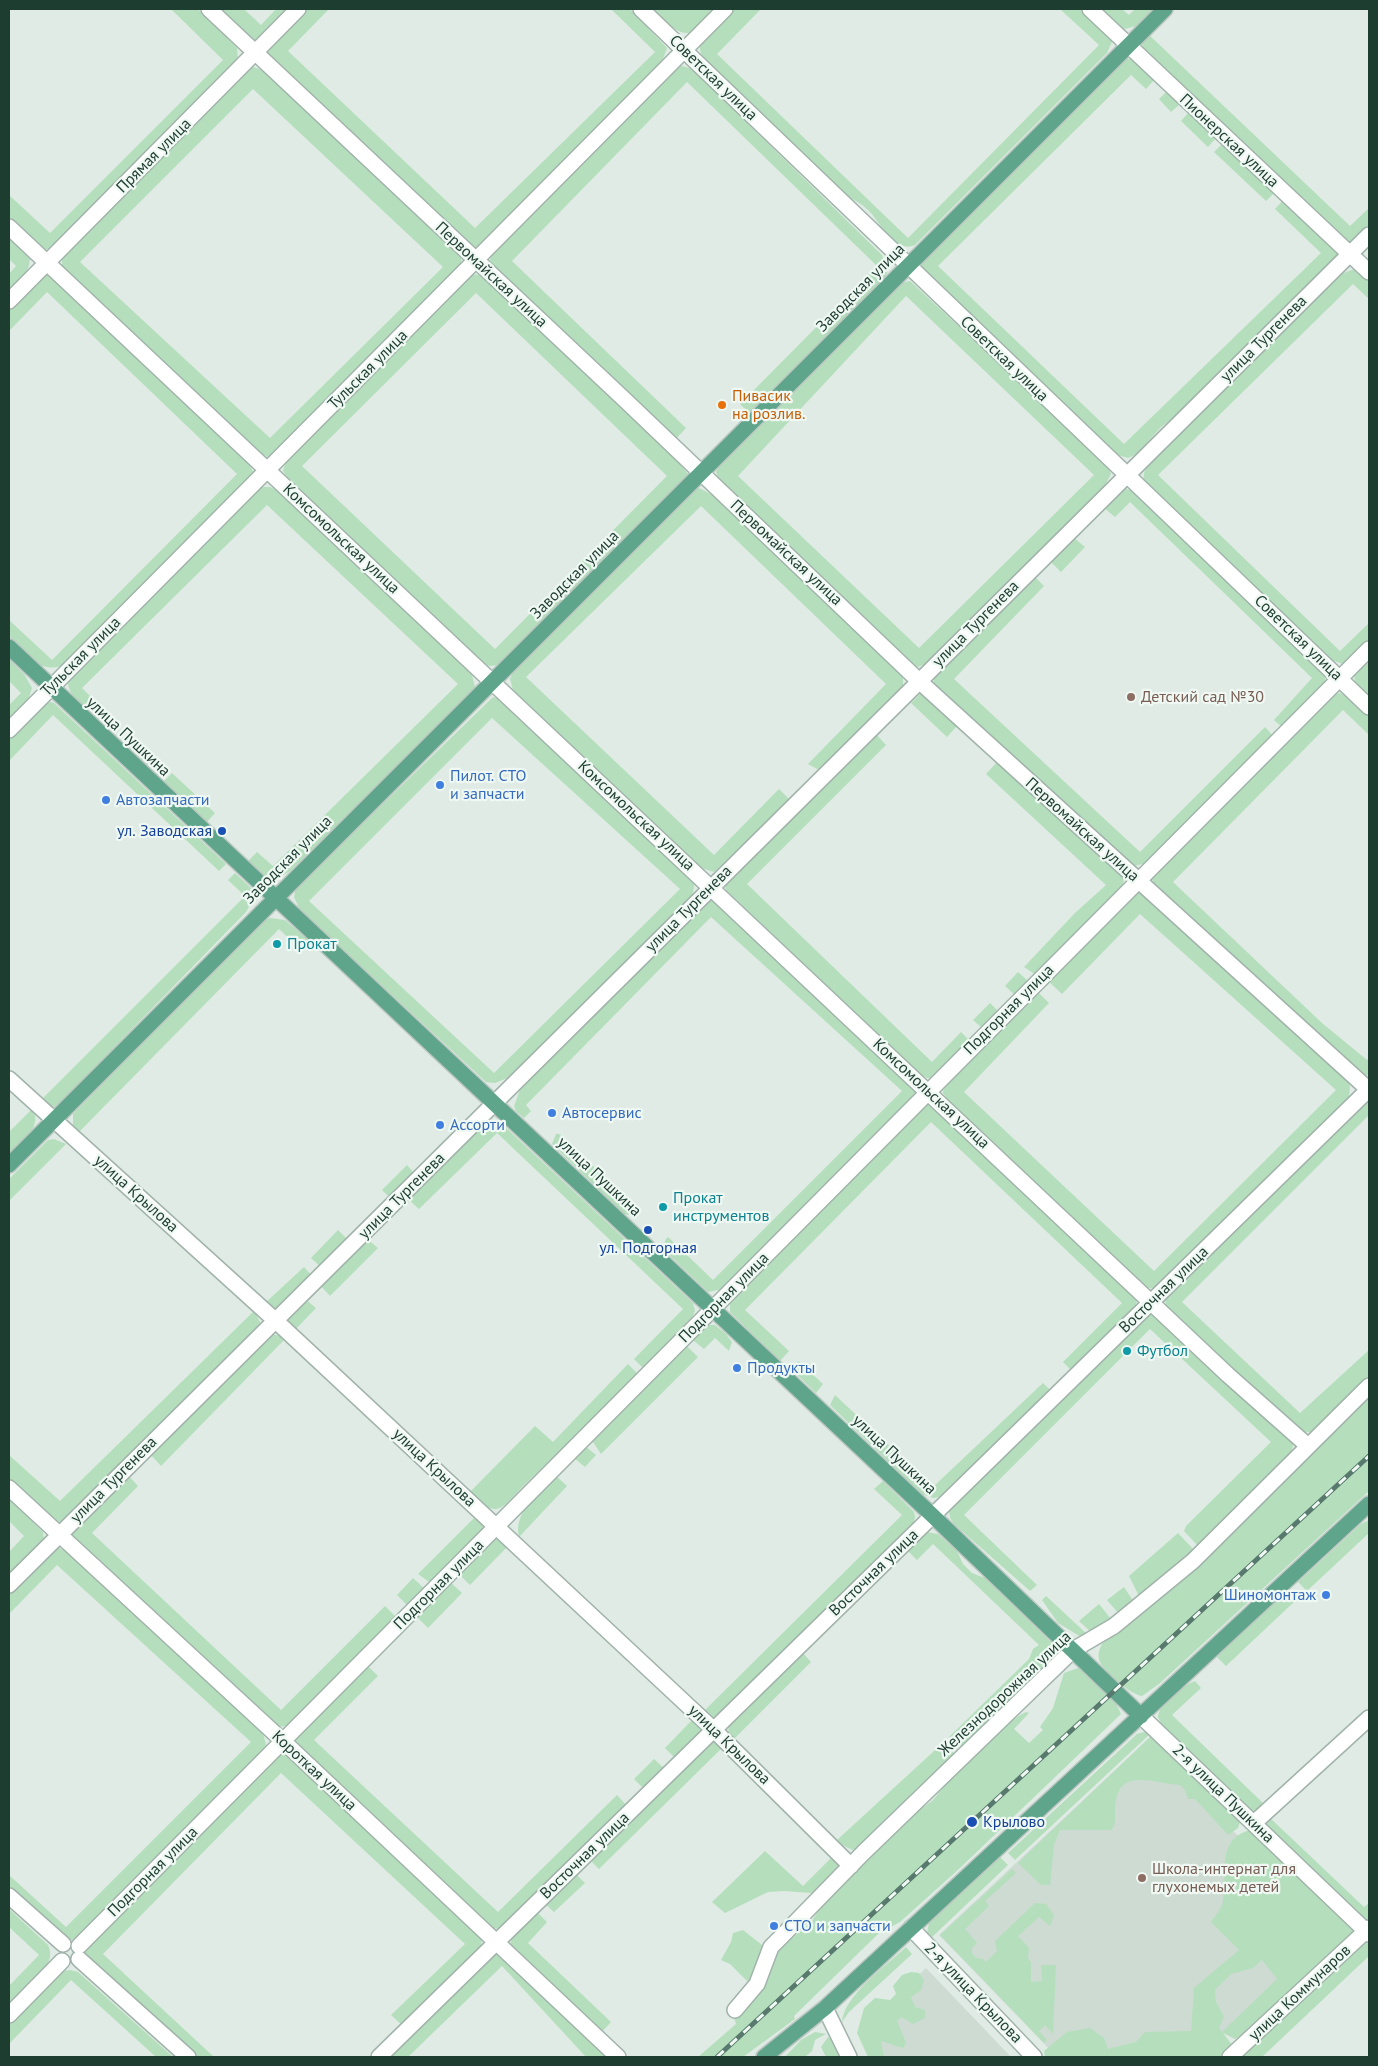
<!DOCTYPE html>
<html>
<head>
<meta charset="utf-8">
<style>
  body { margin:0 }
  #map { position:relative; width:1378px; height:2066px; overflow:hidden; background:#dfebe4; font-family:"PT Sans",sans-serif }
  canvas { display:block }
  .frame { position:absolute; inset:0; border:10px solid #1e3d31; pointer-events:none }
</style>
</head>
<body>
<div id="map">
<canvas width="1378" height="2066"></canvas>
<div class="frame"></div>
</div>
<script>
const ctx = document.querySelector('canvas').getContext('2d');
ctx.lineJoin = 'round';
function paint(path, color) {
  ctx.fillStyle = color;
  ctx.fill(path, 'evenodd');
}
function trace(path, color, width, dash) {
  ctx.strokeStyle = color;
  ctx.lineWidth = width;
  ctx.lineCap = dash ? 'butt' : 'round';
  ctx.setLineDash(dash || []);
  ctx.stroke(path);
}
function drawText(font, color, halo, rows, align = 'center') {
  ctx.font = font + ' "PT Sans",sans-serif';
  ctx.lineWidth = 4.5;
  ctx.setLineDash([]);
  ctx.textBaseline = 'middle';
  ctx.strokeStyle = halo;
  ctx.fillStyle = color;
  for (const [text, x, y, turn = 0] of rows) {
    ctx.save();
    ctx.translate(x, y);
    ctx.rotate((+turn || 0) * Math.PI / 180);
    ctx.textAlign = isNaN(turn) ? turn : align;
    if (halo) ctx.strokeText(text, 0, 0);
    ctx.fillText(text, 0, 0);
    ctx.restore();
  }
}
paint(new Path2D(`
  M 1142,1745 L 1337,1929 L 1197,2057 L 1057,2057 L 939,1935 Z
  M 926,1968 L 1011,2057 L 878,2057 L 865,2027 Z`), '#cddbd3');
paint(new Path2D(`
  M 171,9 L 198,9 L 237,48 L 238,62 L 54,248 L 44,250 L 9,217 L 9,195 L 50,233 L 223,60 Z
  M 217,9 L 244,9 L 261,25 L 276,9 L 291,9 L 255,42 L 247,38 Z
  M 307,9 L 329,9 L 288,51 L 475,228 L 655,52 L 611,9 L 630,9 L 667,48 L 663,59 L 631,95 L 483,246 L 475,248 L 465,243 L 267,54 L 269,50 Z
  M 653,9 L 713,9 L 690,33 C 674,34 664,19 653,9 Z
  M 732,9 L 761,9 L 717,54 L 908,238 L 1099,45 L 1060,9 L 1081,9 L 1109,35 L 1112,42 L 1107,53 L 915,245 C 892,254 881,222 868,210 C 860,202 851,199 842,193 L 706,60 L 701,54 L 699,43 Z
  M 1098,9 L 1122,9 L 1129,15 L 1135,9 L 1153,9 L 1136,26 L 1121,30 Z
  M 1146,32 L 1350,226 L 1369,208 L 1369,231 L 1353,242 L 1347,241 L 1144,52 L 1142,43 Z
  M 1128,59 L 1134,60 L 1155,79 L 1146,89 L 1131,75 L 938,266 L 1124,444 L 1321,253 L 1275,209 L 1284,199 L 1338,253 L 1336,259 L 1178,414 L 1161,427 L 1137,454 L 1128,458 L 1115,454 L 922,269 L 922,261 L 1122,60 Z
  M 679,65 L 692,69 L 882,255 L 888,271 L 884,279 L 752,416 L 740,404 L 877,266 L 687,82 L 512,261 L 686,428 L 674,441 L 492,267 L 490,260 L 492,251 Z
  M 251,66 L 262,70 L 461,257 L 462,271 L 271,459 L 257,451 L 62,268 L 62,256 ZM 253,89 L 443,267 L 270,438 L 80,262 Z
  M 1167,91 L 1180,104 L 1171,112 L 1159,99 Z
  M 1189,112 L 1216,138 L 1208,147 L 1181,121 Z
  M 1223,143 L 1275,192 L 1266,201 L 1214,152 Z
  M 9,237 L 30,259 C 29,274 19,281 9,291 L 9,274 L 16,266 L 9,259 Z
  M 1354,269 L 1369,279 L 1369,299 L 1353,284 L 1158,475 L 1340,651 L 1369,623 L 1369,641 L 1348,662 L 1343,664 L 1328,659 L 1147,485 C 1142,478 1143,473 1148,465 L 1341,274 Z
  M 472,274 L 479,275 L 488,281 L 680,464 L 688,474 L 687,479 L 499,665 L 489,666 L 482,662 L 289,480 L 283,471 L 287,459 ZM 476,293 L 667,476 L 495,649 L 302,466 Z
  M 42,275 L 49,275 L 248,463 L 254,473 L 251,482 L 67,664 C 39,676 28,655 9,636 L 9,620 L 52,660 L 237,474 L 47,292 L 9,331 L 9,308 Z
  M 910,281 L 1106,463 L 1111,474 L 1104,487 L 930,662 L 918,667 L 912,665 L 720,483 L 716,472 L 720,465 L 894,285 ZM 906,296 L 1094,475 L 919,648 L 738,476 Z
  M 262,487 L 270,487 L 280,492 L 471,671 L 475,687 L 473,692 L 290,871 C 269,885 264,876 248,861 L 257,852 L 273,866 L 458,684 L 267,505 L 82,688 L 98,704 L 90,712 C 80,703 67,695 68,680 Z
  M 699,488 L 713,495 L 900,671 L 903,675 L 903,686 L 823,767 L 819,770 L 808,764 L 886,684 L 701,506 L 526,677 L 714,855 L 779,789 L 790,800 L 714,872 L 701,868 L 513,690 L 510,679 L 514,670 L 694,490 Z
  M 1126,489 L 1135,491 L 1326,676 L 1325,684 L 1283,728 L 1274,720 L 1312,678 L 1130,502 L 1115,517 L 1103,507 L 1119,491 Z
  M 1073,537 L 1085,547 L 1061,572 L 1050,561 Z
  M 1033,575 L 1044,586 L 954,679 L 1140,852 L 1265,727 L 1274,737 L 1147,863 L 1133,866 L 933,685 L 935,674 Z
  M 1369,656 L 1369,696 L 1355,683 L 1354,673 Z
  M 9,659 L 24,674 L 32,688 L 28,700 L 9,721 L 9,705 L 21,693 L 9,681 Z
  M 922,692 L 957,726 L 947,737 L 911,703 Z
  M 1340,693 L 1353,700 L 1369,715 L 1369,735 L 1343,710 L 1173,882 L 1322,1023 L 1367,1060 L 1369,1058 L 1369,1075 L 1363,1075 L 1153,883 L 1152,877 L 1333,695 Z
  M 493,697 L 507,702 L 695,882 L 692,897 L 515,1075 L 495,1083 L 486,1082 L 300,910 L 294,897 L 296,888 ZM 492,718 L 680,889 L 494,1073 L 309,901 Z
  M 50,702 L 54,703 L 226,864 L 219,871 L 53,715 L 9,761 L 9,738 L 42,705 Z
  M 130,734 L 156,758 L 149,766 L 123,742 Z
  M 876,734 L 886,745 L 747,884 L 932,1062 L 961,1032 L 970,1041 L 932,1078 L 927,1078 L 920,1074 L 726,890 L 725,884 Z
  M 997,762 L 1120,871 L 1124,878 L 1123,886 L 1036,975 L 1024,967 L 1075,913 L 1106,885 L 986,774 Z
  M 172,773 L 215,813 L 206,823 L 163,782 Z
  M 235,873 L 252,889 L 252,901 L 246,912 L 59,1104 L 53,1107 L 40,1101 L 245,896 L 228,880 Z
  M 1139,892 L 1144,894 L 1347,1080 L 1350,1086 L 1349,1098 L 1158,1289 L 1148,1288 L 1141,1284 L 951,1104 L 943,1093 L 944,1087 L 1035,989 L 1049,1003 L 964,1092 L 1154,1271 L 1336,1090 L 1140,914 L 1062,994 L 1046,979 L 1134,893 Z
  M 708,899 L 720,902 L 917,1090 L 917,1094 L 723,1289 L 708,1292 L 666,1252 C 664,1246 663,1242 668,1237 L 713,1280 L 902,1091 L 711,917 L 526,1105 L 531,1111 L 524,1118 L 516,1111 L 514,1106 L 520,1090 L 585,1021 Z
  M 270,918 L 285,920 L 308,940 L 296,945 L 279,929 L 78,1133 L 73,1127 L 73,1114 L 261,922 Z
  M 1018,972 L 1028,981 L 1015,995 L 1005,986 Z
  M 990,1003 L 999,1012 L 982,1028 L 973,1020 Z
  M 930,1100 L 1138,1296 L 1135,1308 L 1072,1371 L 1063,1362 L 1122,1303 L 931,1122 L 745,1310 L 789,1351 L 780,1361 L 730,1312 L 730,1301 Z
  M 1362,1102 L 1369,1102 L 1369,1117 L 1368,1116 L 1182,1302 L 1300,1413 L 1369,1350 L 1369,1378 L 1313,1432 L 1298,1432 L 1166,1306 L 1165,1299 Z
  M 32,1109 C 44,1127 21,1141 9,1153 L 9,1132 Z
  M 493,1124 L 503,1125 L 693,1303 L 695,1311 L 692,1318 L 643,1368 L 634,1359 L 683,1309 L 497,1133 L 419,1209 L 408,1199 L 479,1129 Z
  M 556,1134 L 559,1134 L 637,1208 L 639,1212 L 636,1216 L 624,1214 L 552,1144 Z
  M 54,1139 L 66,1144 L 9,1201 L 9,1179 L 48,1140 Z
  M 407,1165 L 414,1173 L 390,1198 L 382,1190 Z
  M 338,1230 L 349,1241 L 323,1269 L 311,1258 Z
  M 366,1238 L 378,1248 L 330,1296 L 320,1285 Z
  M 304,1267 L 313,1277 L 273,1312 L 263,1305 Z
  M 305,1299 L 316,1308 L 293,1332 L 288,1325 L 288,1316 Z
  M 254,1311 L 260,1322 L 260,1328 L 62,1522 L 52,1520 L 9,1480 L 9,1455 L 60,1501 Z
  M 1150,1312 L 1154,1313 L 1294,1441 L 1291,1454 L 1198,1546 L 1184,1531 L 1186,1526 L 1271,1442 L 1150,1329 L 964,1515 L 1037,1585 L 1030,1591 L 954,1524 L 950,1518 L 949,1509 Z
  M 708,1325 L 715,1325 L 726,1334 L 732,1342 L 729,1351 L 715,1338 L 704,1349 L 689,1337 L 698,1329 Z
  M 268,1335 L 278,1335 L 285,1339 L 161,1466 L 150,1454 Z
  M 684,1343 L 698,1357 L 601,1454 L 591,1439 Z
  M 798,1361 L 823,1384 L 816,1393 L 792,1370 Z
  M 628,1364 L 639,1375 L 522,1487 C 499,1512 497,1518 469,1493 L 535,1426 L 553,1442 Z
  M 1043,1383 L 1052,1392 L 943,1496 L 933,1498 L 922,1494 L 830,1405 L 835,1395 L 933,1487 Z
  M 1369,1392 L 1369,1491 L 1159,1684 L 1142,1696 C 1130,1694 1105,1673 1100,1662 C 1097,1656 1099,1650 1102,1644 Z
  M 585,1446 L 596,1455 L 585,1467 L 574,1458 Z
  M 127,1474 L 138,1486 L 92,1533 L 281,1710 L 385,1606 L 398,1619 L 292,1723 L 287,1726 L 275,1727 L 69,1534 Z
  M 555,1475 L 567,1486 L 519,1537 C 513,1512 539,1492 555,1475 Z
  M 883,1481 L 914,1512 L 915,1517 L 913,1526 L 718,1717 L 710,1717 L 703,1712 L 902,1515 L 874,1489 Z
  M 9,1499 L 43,1532 L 44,1541 L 9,1578 L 9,1552 L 24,1536 L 9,1521 Z
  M 478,1514 L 483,1527 L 482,1533 L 432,1584 L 418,1574 Z
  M 1369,1520 L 1369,1533 L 1307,1591 L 1298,1582 L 1361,1524 Z
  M 926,1532 L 938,1534 L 957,1551 L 963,1564 L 972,1573 L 985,1578 L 1055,1646 L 1057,1656 L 965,1745 L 961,1746 L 949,1737 L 1029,1659 L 1033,1649 L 1039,1645 L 933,1544 L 917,1560 L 906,1549 Z
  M 1178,1533 L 1194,1550 L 1140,1598 L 1129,1576 Z
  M 497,1539 L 510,1544 L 470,1585 L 459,1574 L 491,1542 Z
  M 56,1546 L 68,1553 L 262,1730 L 266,1744 L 264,1749 L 84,1932 L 69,1942 L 9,1893 L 9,1875 L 66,1927 L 251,1742 L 57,1565 L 9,1614 L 9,1590 Z
  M 413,1578 L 426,1590 L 409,1607 L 397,1595 Z
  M 450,1582 L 462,1593 L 428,1628 L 416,1616 Z
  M 1124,1587 L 1134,1602 L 1119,1614 L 1107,1600 Z
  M 1285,1591 L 1295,1601 L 1226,1666 L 1217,1657 Z
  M 1046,1596 L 1088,1635 L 1081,1637 L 1058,1623 L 1042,1600 Z
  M 1099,1604 L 1111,1619 L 1092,1633 L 1079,1621 Z
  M 802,1652 L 811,1662 L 734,1739 L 728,1734 L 729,1725 Z
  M 365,1663 L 378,1676 L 314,1740 L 498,1912 L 617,1795 L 627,1806 L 502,1928 L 493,1929 L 295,1745 L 294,1739 Z
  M 1078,1668 C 1095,1677 1114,1696 1121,1714 L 960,1868 L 900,1922 L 878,1934 L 794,2016 L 795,2019 L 743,2057 L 698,2057 L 736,2024 L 733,2014 L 758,1991 L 780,1949 L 812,1921 L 821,1906 L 852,1874 L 916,1813 L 933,1800 L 972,1753 C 994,1744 1005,1722 1026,1712 L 1029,1713 L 1014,1729 L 1029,1743 L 1043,1730 L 1040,1727 L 1053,1708 L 1064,1673 Z
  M 1195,1681 L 1201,1688 L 1172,1715 L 1266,1806 L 1253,1814 L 1164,1730 L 1158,1717 C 1160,1701 1181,1687 1195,1681 Z
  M 694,1718 L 701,1731 L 676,1759 L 665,1748 Z
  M 1144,1732 L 1151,1733 L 1015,1860 L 1008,1853 L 1137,1734 Z
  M 1152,1735 L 1241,1819 L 1238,1828 L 1228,1835 L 1195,1799 L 1188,1799 L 1185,1790 L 1180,1785 C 1148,1782 1115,1766 1115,1812 C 1115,1819 1116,1825 1111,1830 L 1060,1830 L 1054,1845 L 1050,1885 L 1041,1885 L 1018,1863 Z
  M 714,1740 L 723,1747 L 599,1869 L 589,1859 L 709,1742 Z
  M 945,1741 L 955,1755 L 855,1851 L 842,1845 L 837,1840 Z
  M 280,1751 L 285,1753 L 480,1935 L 482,1940 L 480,1949 L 404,2027 L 391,2015 L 465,1944 L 281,1773 L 103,1954 L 214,2057 L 189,2057 L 82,1955 L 84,1947 Z
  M 654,1759 L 665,1769 L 644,1789 L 634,1779 Z
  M 1268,1816 L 1364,1907 L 1369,1903 L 1369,1922 L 1366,1922 L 1266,1828 Z
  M 1251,1830 L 1352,1926 L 1353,1934 L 1252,2030 L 1235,2039 L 1223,2033 L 1233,2046 L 1220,2057 L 1045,2057 L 1044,2051 L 1067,2032 L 1090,2028 L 1104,2038 L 1108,2049 L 1136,2042 L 1145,2032 L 1191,2031 L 1194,1988 L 1239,1950 L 1211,1922 C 1215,1916 1222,1908 1223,1901 C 1228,1876 1215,1838 1251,1830 ZM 1262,1960 L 1277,1979 L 1222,2032 L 1219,2028 L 1224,2017 L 1216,2002 L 1215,1990 L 1231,1974 L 1253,1968 Z
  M 765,1851 L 803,1886 L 835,1854 L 841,1862 L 841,1869 L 828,1884 L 811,1893 L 784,1891 L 768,1892 L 725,1913 L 712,1902 Z
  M 1000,1857 L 1008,1865 L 930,1939 L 927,1933 L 929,1923 Z
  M 1012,1869 L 1016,1873 L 985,1901 L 989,1906 L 965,1929 L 977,1943 L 972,1948 L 972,1953 L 976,1958 L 983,1959 L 986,1962 L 997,1951 L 995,1941 L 1035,1903 L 1046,1904 L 1054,1915 L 1050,1926 L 1039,1917 L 1018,1936 L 1029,1948 L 1028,1958 L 1031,1963 L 1031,1982 L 1042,1981 L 1041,1965 L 1056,1965 L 1053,2034 L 1045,2025 L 1039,2031 L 1047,2040 L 1044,2043 L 940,1935 Z
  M 575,1873 L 585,1883 L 554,1912 L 544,1903 Z
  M 9,1909 L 48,1945 C 52,1953 50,1960 46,1967 L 9,2008 L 9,1986 L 39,1955 L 9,1927 Z
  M 537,1912 L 547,1922 L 528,1943 L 611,2022 L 600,2034 L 510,1946 L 512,1937 Z
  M 743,1930 L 767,1949 L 755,1978 L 747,1981 L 730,1964 L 721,1960 L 731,1942 L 733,1933 Z
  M 1363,1941 L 1369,1943 L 1369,1956 L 1262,2057 L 1236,2057 Z
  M 906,1947 L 912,1954 L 849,2012 L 842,2022 C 844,1995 887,1965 906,1947 Z
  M 496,1954 L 501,1954 L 613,2057 L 586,2057 L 502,1966 L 408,2057 L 385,2057 L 492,1955 Z
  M 70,1970 L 78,1972 L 173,2057 L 156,2057 L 71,1980 L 9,2044 L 9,2020 L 61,1971 Z
  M 911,1972 L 919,1973 L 924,1980 L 921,1990 L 911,1997 L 915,2007 L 925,2010 L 925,2018 L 913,2024 L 901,2017 L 897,2021 L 906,2043 L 903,2048 L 881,2041 L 884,2057 L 868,2057 L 857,2033 L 864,2008 L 875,1998 L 890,2000 L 896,1994 L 893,1986 L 902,1975 Z
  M 815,2032 L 826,2034 L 815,2040 L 812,2051 L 805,2057 L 785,2057 L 801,2040 Z
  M 828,2037 L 830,2038 L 839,2057 L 826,2057 L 821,2047 Z`), '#b5dfbc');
const minor = new Path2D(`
  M 209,9 L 625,400 L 919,681 L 1369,1090
  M 641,9 L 1369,707
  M 1090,9 L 1369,272
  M 9,227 L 1228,1375 L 1308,1446
  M 9,301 L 298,9
  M 9,730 L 725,9
  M 9,1079 L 276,1321 L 714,1730 L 851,1866
  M 9,1488 L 283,1741 L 618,2057
  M 9,1585 L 1369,235
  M 1141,1716 L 1369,1934
  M 1254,1823 L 1369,1718
  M 9,1896 L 63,1944
  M 911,1928 L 1034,2057
  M 79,1946 L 1369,649
  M 79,1959 L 188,2057
  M 825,2008 L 849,2057
  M 735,2010 L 757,1984 L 771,1947 L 782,1936 L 863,1853 L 1073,1650 L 1114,1626 L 1193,1561 L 1369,1386
  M 9,2015 L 62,1961
  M 379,2057 L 1369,1089
  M 1230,2057 L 1369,1928`);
const major = new Path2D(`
  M 9,647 L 933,1516 L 1141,1716
  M 9,1165 L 1165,9
  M 764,2057 L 825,2008 L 1369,1504`);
trace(minor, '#a1b3ab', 18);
trace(major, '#bcc5c1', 18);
trace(minor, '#fff', 15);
trace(major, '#5fa58c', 15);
const rail = new Path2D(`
  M 717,2057 L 1369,1456`);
trace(rail, '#58796d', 5);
trace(rail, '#eff8f3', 3, [9]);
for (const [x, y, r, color] of [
  [722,405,5,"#e8710a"],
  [1131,697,5,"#8d6e63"],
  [440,785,5,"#3f7fe0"],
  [106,800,5,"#3f7fe0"],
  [222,831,5,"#1a4fb4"],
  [277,944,5,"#0f9aa8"],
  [552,1113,5,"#3f7fe0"],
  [440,1125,5,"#3f7fe0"],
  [663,1207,5,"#0f9aa8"],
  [648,1230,5,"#1a4fb4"],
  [1127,1351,5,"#0f9aa8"],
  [737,1368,5,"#3f7fe0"],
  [1326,1595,5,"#3f7fe0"],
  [972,1822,6,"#1a4fb4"],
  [1142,1878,5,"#8d6e63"],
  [774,1926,5,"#3f7fe0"]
]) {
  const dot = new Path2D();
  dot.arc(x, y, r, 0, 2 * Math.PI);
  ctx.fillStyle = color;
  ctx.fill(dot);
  trace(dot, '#eff8f3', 2);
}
drawText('16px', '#1e3d31', '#eff8f3', [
  ["Советская улица",713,78,44],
  ["Пионерская улица",1229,141,43],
  ["Прямая улица",154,156,-45],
  ["Первомайская улица",491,275,43],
  ["Заводская улица",861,288,-45],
  ["улица Тургенева",1264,339,-45],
  ["Советская улица",1004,359,44],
  ["Тульская улица",368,370,-45],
  ["Комсомольская улица",341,539,43],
  ["Первомайская улица",786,553,43],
  ["Заводская улица",575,575,-45],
  ["улица Тургенева",976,624,-45],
  ["Советская улица",1298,638,44],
  ["Тульская улица",81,657,-45],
  ["улица Пушкина",128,737,43],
  ["Комсомольская улица",636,816,43],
  ["Первомайская улица",1082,830,42],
  ["Заводская улица",288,860,-45],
  ["улица Тургенева",689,909,-45],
  ["Подгорная улица",1009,1010,-45],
  ["Комсомольская улица",931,1094,43],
  ["улица Пушкина",599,1177,43],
  ["улица Крылова",136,1194,42],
  ["улица Тургенева",402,1196,-45],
  ["Восточная улица",1164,1290,-44],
  ["Подгорная улица",724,1298,-45],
  ["улица Пушкина",894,1455,43],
  ["улица Крылова",434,1468,43],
  ["улица Тургенева",114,1480,-45],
  ["Восточная улица",874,1573,-44],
  ["Подгорная улица",439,1585,-45],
  ["Железнодорожная улица",1005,1694,-43],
  ["улица Крылова",729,1745,44],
  ["Короткая улица",314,1771,43],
  ["2-я улица Пушкина",1223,1794,44],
  ["Восточная улица",585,1856,-44],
  ["Подгорная улица",153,1872,-45],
  ["2-я улица Крылова",973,1993,46],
  ["улица Коммунаров",1300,1993,-43]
]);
drawText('16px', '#c56008', '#eff8f3', [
  ["Пивасик",732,396],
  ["на розлив.",732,414]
], 'left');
drawText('16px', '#785e54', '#eff8f3', [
  ["Детский сад №30",1141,697],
  ["Школа-интернат для",1152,1869],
  ["глухонемых детей",1152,1887]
], 'left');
drawText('16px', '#366cbe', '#eff8f3', [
  ["Пилот. СТО",450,776],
  ["и запчасти",450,794],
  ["Автозапчасти",116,800],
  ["Автосервис",562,1113],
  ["Ассорти",450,1125],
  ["Продукты",747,1368],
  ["Шиномонтаж",1316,1595,"right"],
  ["СТО и запчасти",784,1926]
], 'left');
drawText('16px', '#164399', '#eff8f3', [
  ["ул. Заводская",212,831],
  ["ул. Подгорная",648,1248,"center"],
  ["Крылово",983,1822,"left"]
], 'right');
drawText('16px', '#0d838f', '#eff8f3', [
  ["Прокат",287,944],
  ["Прокат",673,1198],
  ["инструментов",673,1216],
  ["Футбол",1137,1351]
], 'left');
</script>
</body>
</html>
